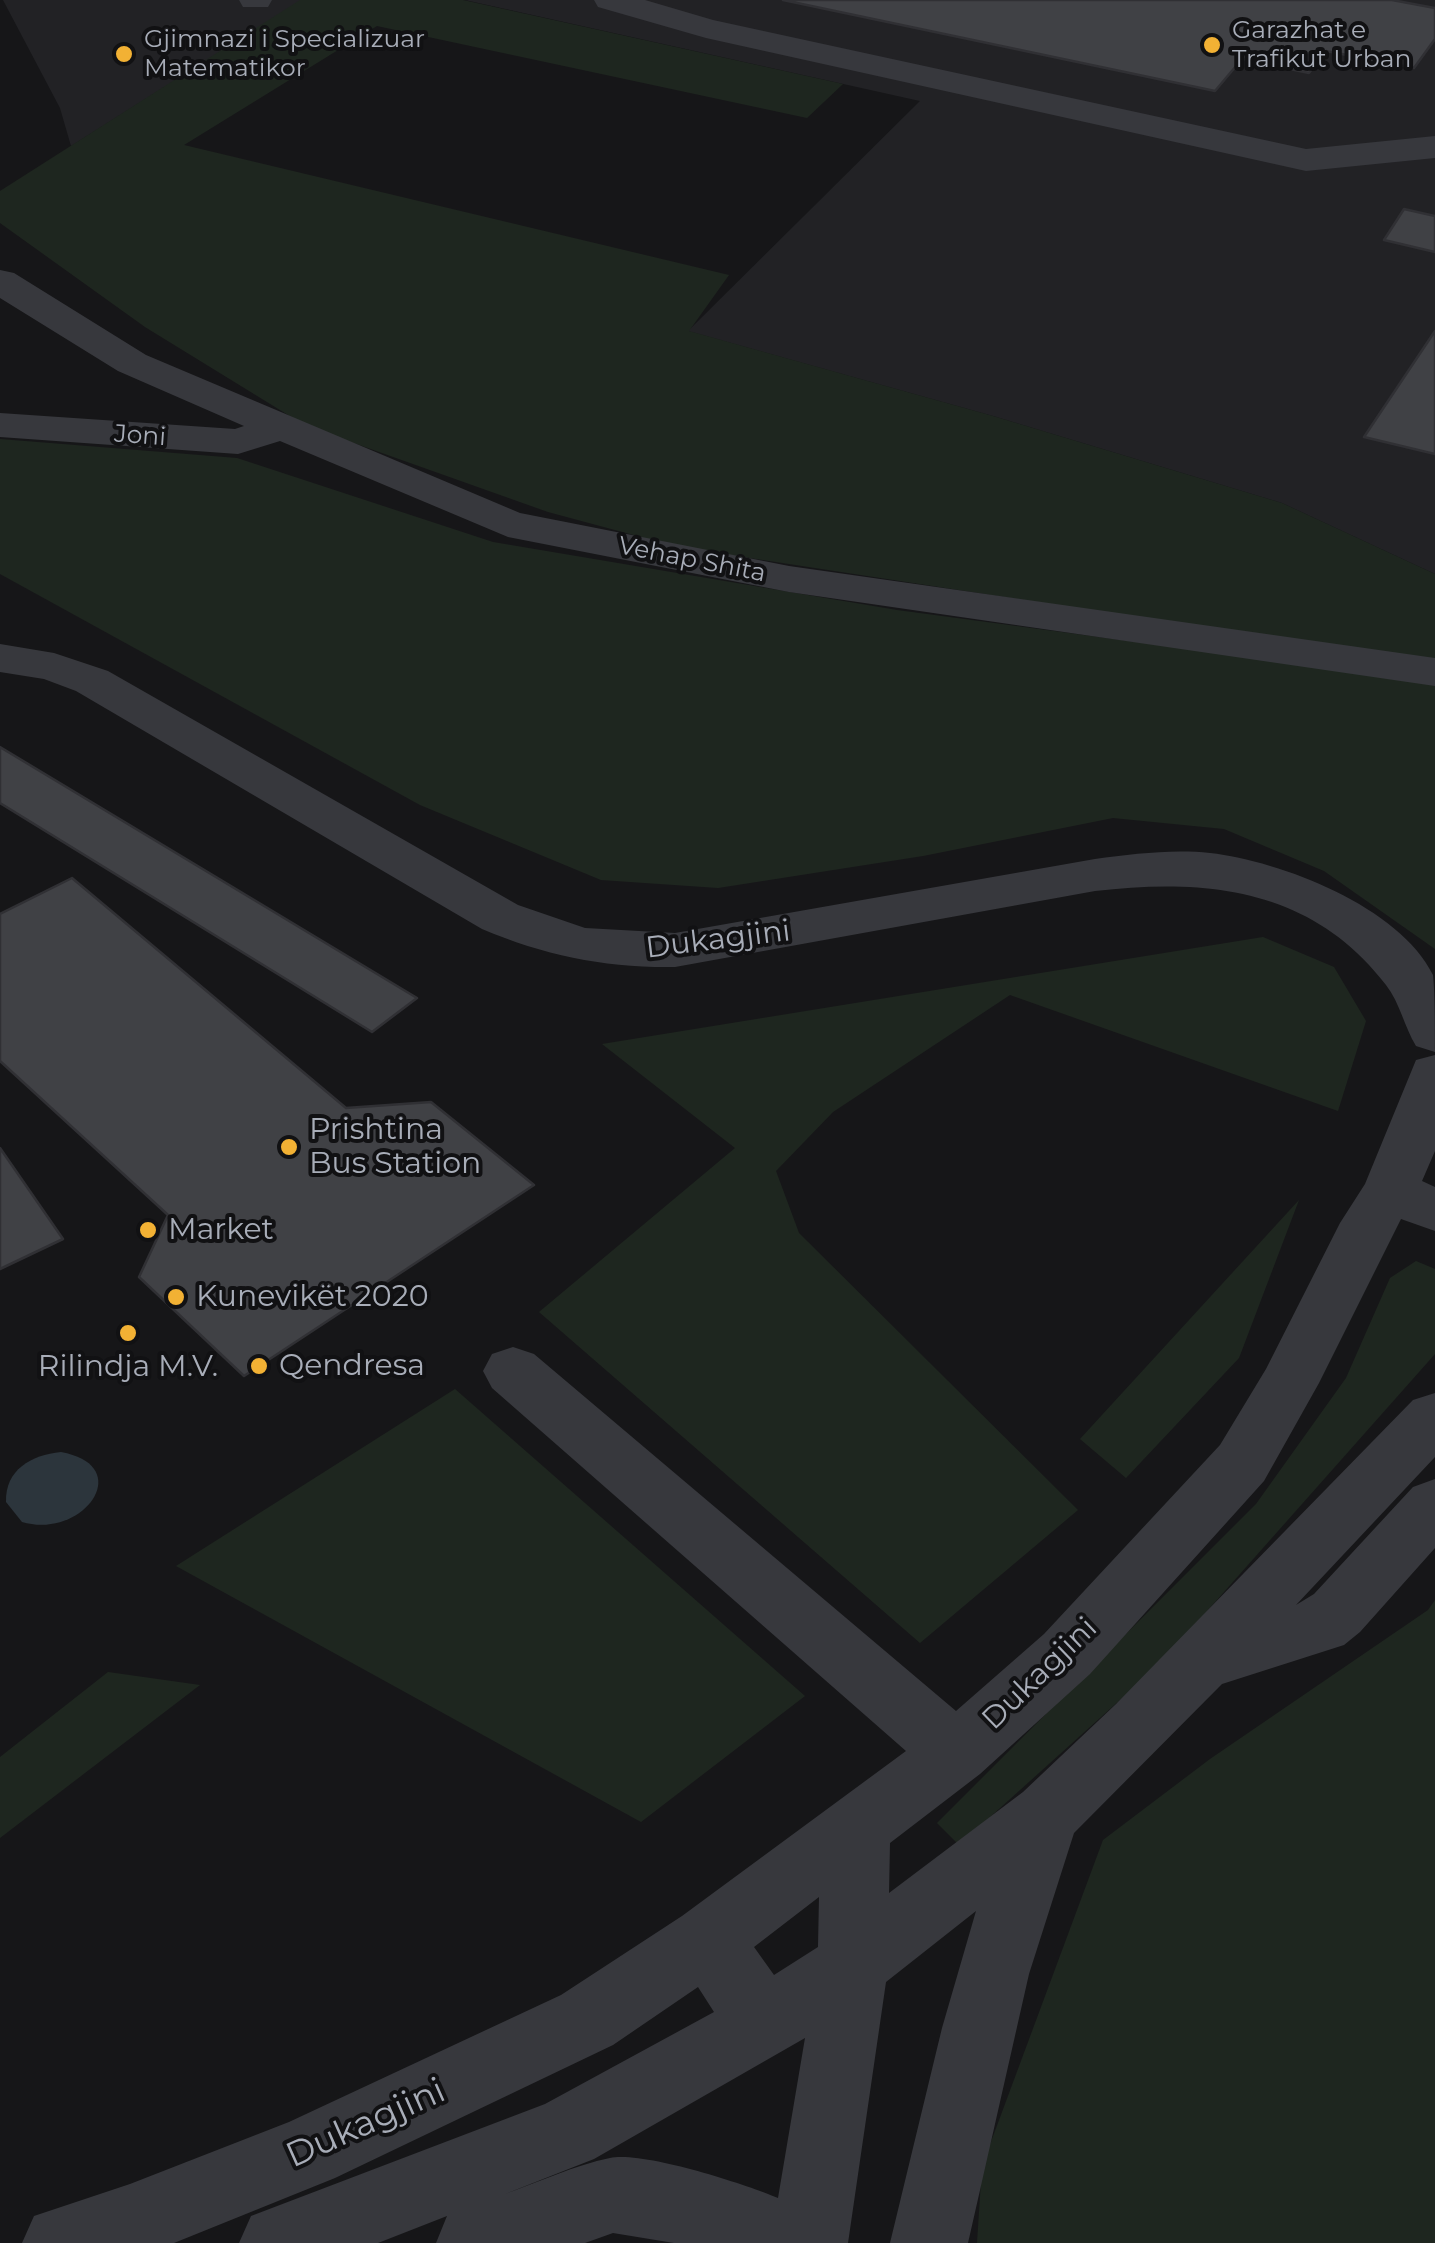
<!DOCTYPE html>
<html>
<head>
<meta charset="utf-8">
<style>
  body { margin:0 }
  canvas { display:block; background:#161618 }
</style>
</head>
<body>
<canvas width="1435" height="2243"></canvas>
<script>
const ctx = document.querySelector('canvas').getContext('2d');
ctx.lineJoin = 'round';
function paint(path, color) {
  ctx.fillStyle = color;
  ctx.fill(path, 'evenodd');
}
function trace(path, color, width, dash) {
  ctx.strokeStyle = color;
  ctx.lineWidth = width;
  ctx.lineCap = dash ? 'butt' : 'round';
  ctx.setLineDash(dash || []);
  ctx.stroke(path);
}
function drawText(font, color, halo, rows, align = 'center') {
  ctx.font = font + ' Montserrat,sans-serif';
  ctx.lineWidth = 8;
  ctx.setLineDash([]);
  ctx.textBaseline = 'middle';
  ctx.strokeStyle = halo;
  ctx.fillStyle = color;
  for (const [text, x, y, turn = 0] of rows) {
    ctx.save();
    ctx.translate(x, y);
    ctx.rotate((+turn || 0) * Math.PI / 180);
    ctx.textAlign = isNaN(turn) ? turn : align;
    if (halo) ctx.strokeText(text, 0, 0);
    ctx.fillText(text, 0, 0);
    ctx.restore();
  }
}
paint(new Path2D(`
  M 3,0 L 302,0 L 71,146 L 60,108 Z
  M 465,0 L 1435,0 L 1435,574 L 1282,503 L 993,416 L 688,331 L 920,101 Z`), '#222225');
paint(new Path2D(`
  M 300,0 L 463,0 L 843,84 L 807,118 L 377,26 L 184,145 L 729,275 L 689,331 L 993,416 L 1282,503 L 1435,574 L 1435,663 L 678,547 L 548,512 L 306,426 L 145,327 L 0,223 L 0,191 Z
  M 0,439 L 237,458 L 493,542 L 897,610 L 1435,682 L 1435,949 L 1324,871 L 1224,829 L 1113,818 L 923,856 L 718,888 L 601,880 L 420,805 L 0,574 Z
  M 1263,937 L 1334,967 L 1366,1021 L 1338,1111 L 1010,995 L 833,1112 L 776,1171 L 799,1233 L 1078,1510 L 920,1643 L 539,1312 L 735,1148 L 602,1044 Z
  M 1299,1200 L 1239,1358 L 1126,1478 L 1080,1439 Z
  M 1416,1261 L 1435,1269 L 1435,1354 L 1161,1663 L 959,1845 L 937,1823 L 1256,1504 L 1346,1378 L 1390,1278 Z
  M 455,1389 L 805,1696 L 641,1822 L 176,1566 Z
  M 1435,1600 L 1435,2243 L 977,2243 L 982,2166 L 1103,1840 L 1210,1759 L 1428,1610 Z
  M 108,1672 L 200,1685 L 0,1838 L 0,1757 Z`), '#1e261f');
paint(new Path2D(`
  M 61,1452 C 137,1466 83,1540 22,1522 L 6,1502 C 5,1470 31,1455 61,1452 Z`), '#2c353c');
const building = new Path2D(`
  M 783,0 L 1392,0 L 1435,8 L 1435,39 L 1414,68 L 1326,51 L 1309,73 L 1242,59 L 1215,91 Z
  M 1404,209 L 1435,216 L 1435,252 L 1384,240 Z
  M 1435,331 L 1435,454 L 1364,437 Z
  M 0,747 L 417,998 L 372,1032 L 0,803 Z
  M 72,878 L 346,1108 L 431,1102 L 534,1185 L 244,1376 L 139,1277 L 168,1215 L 0,1061 L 0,914 Z
  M 0,1148 L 63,1239 L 0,1269 Z`);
paint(building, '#404145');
trace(building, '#303034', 2.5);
paint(new Path2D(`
  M 239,0 L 272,0 L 268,7 L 243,7 Z
  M 594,0 L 645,0 L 713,20 L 1306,149 L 1435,136 L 1435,158 L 1306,171 L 706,38 L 598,7 Z
  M 0,270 L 14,273 L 146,355 L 520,513 L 789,566 L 1435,658 L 1435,686 L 789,592 L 508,537 L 280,441 L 238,454 L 0,437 L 0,413 L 235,429 L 244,426 L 118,371 L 0,298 Z
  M 0,644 L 54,653 L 108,671 L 518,905 L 585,928 L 675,933 L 1095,859 C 1133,854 1172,849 1210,853 C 1281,861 1400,907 1433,975 C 1435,994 1435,1030 1435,1052 L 1416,1046 C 1404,1026 1400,1003 1386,985 C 1312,888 1206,878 1095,891 L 675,967 C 606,968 546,956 482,929 L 76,691 L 44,679 L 0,672 Z
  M 1435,1055 L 1435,1151 L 1422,1181 L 1435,1187 L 1435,1231 L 1401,1219 L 1319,1383 L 1264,1481 L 1090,1674 L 980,1774 L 890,1843 L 889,1893 L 1023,1792 L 1116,1704 L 1413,1400 L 1435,1393 L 1435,1457 L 1296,1605 L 1314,1594 L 1413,1487 L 1435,1479 L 1435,1548 L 1360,1632 L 1344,1645 L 1222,1684 L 1074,1833 L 1029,1974 L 968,2243 L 890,2243 L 942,2028 L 976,1911 L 886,1982 L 848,2243 L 674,2243 L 613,2233 L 585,2243 L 436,2243 L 447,2216 L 378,2243 L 239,2243 L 251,2216 L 545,2104 L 714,2012 L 698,1987 L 613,2045 L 335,2178 L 174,2243 L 22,2243 L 34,2216 L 130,2184 L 289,2122 L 561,1995 L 682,1916 L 906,1751 L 492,1388 L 483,1371 L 492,1354 L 513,1347 L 534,1354 L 956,1711 L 1044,1634 L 1220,1445 L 1266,1369 L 1340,1223 L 1365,1184 L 1416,1060 ZM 819,1897 L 818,1947 L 774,1975 L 754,1947 ZM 805,2038 L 778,2198 C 745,2184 643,2151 610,2158 C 575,2165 539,2182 505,2194 L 594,2159 Z`), '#37383d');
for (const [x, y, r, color] of [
  [1212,45,10,"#f2b134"],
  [124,54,10,"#f2b134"],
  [289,1147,10,"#f2b134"],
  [148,1230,10,"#f2b134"],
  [176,1297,10,"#f2b134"],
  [128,1333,10,"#f2b134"],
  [259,1366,10,"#f2b134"]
]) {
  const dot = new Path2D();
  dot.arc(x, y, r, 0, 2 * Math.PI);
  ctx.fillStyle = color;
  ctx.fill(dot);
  trace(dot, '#111113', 4);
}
drawText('25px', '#a8adb8', '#111113', [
  ["Garazhat e",1232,31],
  ["Trafikut Urban",1232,60],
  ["Gjimnazi i Specializuar",144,40],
  ["Matematikor",144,69]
], 'left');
drawText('25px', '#a8adb8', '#111113', [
  ["Joni",140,436,4],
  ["Vehap Shita",692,560,11]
]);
drawText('30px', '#a8adb8', '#111113', [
  ["Dukagjini",718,940,-7],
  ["Dukagjini",1040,1674,-44]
]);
drawText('30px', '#a8adb8', '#111113', [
  ["Prishtina",309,1130],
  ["Bus Station",309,1164],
  ["Market",168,1230],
  ["Kunevikët 2020",196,1297],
  ["Qendresa",279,1366],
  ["Rilindja M.V.",128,1367,"center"]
], 'left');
drawText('35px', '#a8adb8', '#111113', [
  ["Dukagjini",366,2124,-24]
]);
</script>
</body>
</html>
